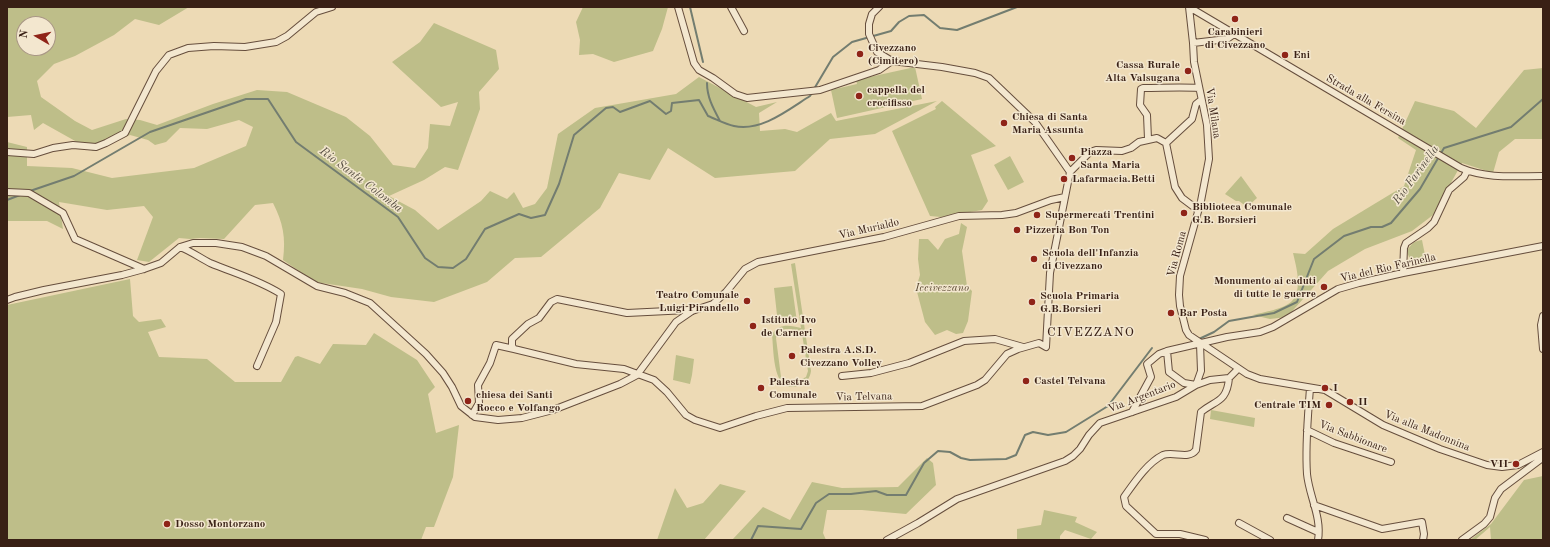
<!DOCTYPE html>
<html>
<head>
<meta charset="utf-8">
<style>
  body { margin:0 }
  #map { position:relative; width:1550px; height:547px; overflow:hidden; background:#eddab5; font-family:"Old Standard TT",serif }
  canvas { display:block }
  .frame { position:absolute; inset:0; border:8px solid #392015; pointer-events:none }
  .north { position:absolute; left:16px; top:16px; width:40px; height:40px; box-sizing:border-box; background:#f3e7cf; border:1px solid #a99785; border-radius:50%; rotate:279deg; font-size:11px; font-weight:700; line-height:16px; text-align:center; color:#392015 }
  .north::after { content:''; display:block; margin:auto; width:14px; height:18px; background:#8f2418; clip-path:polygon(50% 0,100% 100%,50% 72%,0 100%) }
</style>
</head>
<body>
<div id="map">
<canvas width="1550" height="547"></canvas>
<div class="frame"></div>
<div class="north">N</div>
</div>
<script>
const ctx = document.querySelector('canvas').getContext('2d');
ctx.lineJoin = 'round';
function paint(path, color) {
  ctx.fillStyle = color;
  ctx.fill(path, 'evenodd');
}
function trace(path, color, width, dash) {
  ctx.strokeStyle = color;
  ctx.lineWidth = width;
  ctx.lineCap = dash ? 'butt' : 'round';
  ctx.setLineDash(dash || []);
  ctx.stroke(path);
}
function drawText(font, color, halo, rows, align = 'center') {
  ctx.font = font + ' "Old Standard TT",serif';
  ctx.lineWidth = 3;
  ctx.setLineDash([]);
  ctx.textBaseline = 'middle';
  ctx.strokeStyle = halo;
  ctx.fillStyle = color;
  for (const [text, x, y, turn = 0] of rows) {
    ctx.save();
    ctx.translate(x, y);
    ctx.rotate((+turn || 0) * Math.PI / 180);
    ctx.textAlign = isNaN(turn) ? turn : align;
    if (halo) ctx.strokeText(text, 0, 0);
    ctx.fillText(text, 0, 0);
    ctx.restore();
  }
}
paint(new Path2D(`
  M 7,7 L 189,7 L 159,25 L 135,19 L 114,35 L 75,56 L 54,64 L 37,81 L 41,97 L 75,121 L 92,130 L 126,119 L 140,120 L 157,125 L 213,104 L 257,90 L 287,92 L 346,117 L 370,136 L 393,165 L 415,168 L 428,148 L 430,124 L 450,126 L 458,102 L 441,107 L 392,62 L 420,42 L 434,23 L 496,50 L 499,69 L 479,92 L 480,109 L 458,170 L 445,167 L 424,180 L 389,196 L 415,210 L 438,230 L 481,201 L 490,191 L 507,199 L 514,192 L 523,208 L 535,204 L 547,188 L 558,134 L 595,108 L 676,94 L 699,77 L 756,107 L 777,102 L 759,113 L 760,131 L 785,129 L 797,132 L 831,113 L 836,121 L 937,101 L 875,134 L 830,139 L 795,171 L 715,178 L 668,148 L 650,180 L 619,173 L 600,208 L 541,257 L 515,258 L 487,282 L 434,302 L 391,297 L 362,289 L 315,282 L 283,260 C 286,237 283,223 273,203 L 255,205 L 224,239 L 200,238 L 190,239 L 179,238 L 149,262 L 137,260 L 153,217 L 144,206 L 107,210 L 59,202 L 63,229 L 47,221 L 7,221 L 7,142 L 27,147 L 27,166 L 72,168 L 112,178 L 194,168 L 246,146 L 253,127 L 239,120 L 207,129 L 180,128 L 166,142 L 155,145 L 148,140 L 130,135 L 93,151 L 43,123 L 34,130 L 31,115 L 7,117 ZM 24,24 L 48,24 L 48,48 L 24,48 Z
  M 583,7 L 668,7 L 662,29 L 653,51 L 614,62 L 593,54 L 579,55 L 580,40 L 576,22 Z
  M 915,67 L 922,99 L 837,118 L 831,90 L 857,84 L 856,80 Z
  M 1543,68 L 1543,139 L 1515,139 L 1499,152 L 1493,173 L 1462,163 L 1433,215 L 1412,231 L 1365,249 L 1328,271 L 1287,317 L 1270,319 L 1253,315 C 1264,312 1284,309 1292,301 C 1303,289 1296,266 1293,253 L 1305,254 L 1333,229 L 1404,186 L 1416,150 L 1398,138 L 1415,101 L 1454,111 L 1476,128 L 1524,70 Z
  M 942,101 L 996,146 L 971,155 L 988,201 L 982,210 L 941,217 L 930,216 L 892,131 L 936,109 L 935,107 Z
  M 1010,156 L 1024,182 L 1008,190 L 994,165 Z
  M 1241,176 L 1257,198 L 1247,207 L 1239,201 L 1236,201 L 1225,194 Z
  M 961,223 L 967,227 L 962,251 L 967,286 L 972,291 L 968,321 L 963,333 L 956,334 L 947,330 L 935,335 L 925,322 L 916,288 L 920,275 L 918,259 L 919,239 L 928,239 L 938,250 L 945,239 L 959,234 Z
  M 1422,240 L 1427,265 C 1415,266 1410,263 1407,251 C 1411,244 1414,241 1422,240 Z
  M 795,263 L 811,371 C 810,378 807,382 800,385 C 772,397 774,351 772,335 C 778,323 790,325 801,328 L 791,264 ZM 786,329 L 791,329 L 802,334 L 808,371 L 806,377 L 798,381 L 785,381 L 781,377 L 776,338 L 777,334 Z
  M 130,279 L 133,316 L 139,322 L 161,319 L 166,327 L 148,332 L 159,357 L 207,359 L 235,382 L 281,382 L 295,357 L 298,356 L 320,364 L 333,344 L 366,345 L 374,333 L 417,360 L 435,387 L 428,394 L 436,433 L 459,425 L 453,477 L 434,527 L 426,527 L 421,540 L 7,540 L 7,305 Z
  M 792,286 L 797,322 L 778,324 L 774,288 Z
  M 676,355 L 694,359 L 692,375 L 690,384 L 673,380 Z
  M 1211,410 L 1255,418 L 1254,427 L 1210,419 Z
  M 927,458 L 933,463 L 936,485 L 906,514 L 862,510 L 827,510 L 823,533 L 826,540 L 732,540 L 763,507 L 790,520 L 812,482 L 842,488 L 898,487 Z
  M 1543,476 L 1543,540 L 1491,540 L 1490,527 L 1475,540 L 1470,540 L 1491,524 L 1524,480 Z
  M 720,484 L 746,491 L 704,540 L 657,540 L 675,488 L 687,508 L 703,503 Z
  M 1044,510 L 1077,517 L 1075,522 L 1097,532 L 1091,539 L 1065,530 L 1060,536 L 1060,540 L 1017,540 L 1017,529 L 1041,525 Z`), '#bebe89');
trace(new Path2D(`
  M 690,7 L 703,62
  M 707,83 C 707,97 713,108 720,121
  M 814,89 L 833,57 L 852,42 L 891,31 L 899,22 L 909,16 L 924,15 L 940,28 L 957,30 L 1017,7
  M 30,191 L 74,176 L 150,132 L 246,99 L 268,99 L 296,142 L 398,217 L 425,258 L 438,267 L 453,268 L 466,259 L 485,229 L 519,214 L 531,218 L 545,215 L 559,184 L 574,135 L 606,108 L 613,107 L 620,112 L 650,101 L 666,114 L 671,111 L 672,103 L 699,100 L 708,116 C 716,119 725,124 734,126 C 761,132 788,110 810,96 L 812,93
  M 7,200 L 20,195
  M 1199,339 L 1214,332 L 1229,321 L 1274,313 L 1297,302 L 1314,259 L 1344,236 L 1371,227 L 1382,227 L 1391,223 L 1420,189 L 1444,148 L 1511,127 L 1543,99
  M 751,540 L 758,526 L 801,529 L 816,503 L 829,494 L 851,494 L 876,491 L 887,495 L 906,495 L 924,463 L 938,451 L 950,452 L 961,458 L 970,460 L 1006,459 L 1016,455 L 1025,435 L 1033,432 L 1048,435 L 1066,432 L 1108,406 L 1152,348`), '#737d70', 2);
const minor = new Path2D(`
  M 678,7 L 694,63 L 699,70 L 713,78 L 735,94 L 747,98 L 820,90 L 879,70 L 892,61
  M 731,7 L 744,31
  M 879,7 L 872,14 L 869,24 L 869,34 L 877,52 L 892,61 L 942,67 L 975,73 L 989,78 L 1035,122 L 1070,172
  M 1189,7 L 1193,43 L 1194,62 L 1207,125 L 1209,159 L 1201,201 L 1180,276 L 1179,295 L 1180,306 L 1186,330 L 1189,335 L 1247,374 L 1260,379 L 1325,390 L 1383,425 L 1440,449 L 1487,465 L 1502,467 L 1518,465 L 1543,452
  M 1189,7 L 1461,168 C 1487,179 1515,176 1543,176
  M 1193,43 L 1227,39 L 1234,34
  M 1148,139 L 1147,115 L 1140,105 L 1141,89 L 1143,88 C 1162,88 1180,87 1199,88
  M 1166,143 L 1175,187 L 1182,198 L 1198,210
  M 1166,143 L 1192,119 L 1196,104 L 1201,100
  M 7,152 L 34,154 L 53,148 L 73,145 L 96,147 L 106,143 L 125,133 L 156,71 L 169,55 L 188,48 L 214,46 L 245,47 L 276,42 L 287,36 L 316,12 L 332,7
  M 1070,172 L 1090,152 L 1096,150 L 1122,151 L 1131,148 L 1139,142 L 1157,138 L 1166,143
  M 7,192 L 29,193 L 63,213 L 75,239 L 144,269
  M 180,247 C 191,251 200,258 210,263 C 234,273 259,280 281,294 L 276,322 L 257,366
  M 1403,273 L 1404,248 L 1406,243 L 1428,228 L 1434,222 L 1449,190 L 1464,177 L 1467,171
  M 7,300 L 15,297 L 44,290 L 122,275 L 144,269 L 161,263 L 180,247 L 193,243 L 216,243 L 242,247 L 266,256 L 317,286 L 345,293 L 370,303 L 426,354 L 443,373 L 452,387 L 461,406 L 475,417 L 498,420 L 522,418 L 553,410 L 620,384 L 637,375 L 676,322 L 692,311 L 713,304 L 726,292 L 745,269 L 758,262 L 884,237 L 959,216 L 1002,215 L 1016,213 L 1051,200 L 1065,197
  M 692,311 L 688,310 L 627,313 L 557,299 L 551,302 L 539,318 L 528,324 L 512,339 L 512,346 L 514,349 L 576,364 L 624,369 L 654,380 L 667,392 L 686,415 L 695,420 L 720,428 L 756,416 L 787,408 L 922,406 L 977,385 L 985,380 L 1007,354 L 1018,349 L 1039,343 L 1046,347 L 1050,273 L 1070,172
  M 1543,316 L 1541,325 L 1543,349
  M 1167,351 L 1169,372 L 1184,383 L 1196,385 L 1210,380 L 1229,378 L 1238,369
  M 842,376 L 871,373 L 909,363 L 964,341 L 995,339 L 1023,347
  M 1310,388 C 1308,416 1305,445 1307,474 C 1309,496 1322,517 1318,540
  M 1132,412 L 1151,377 L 1147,364 L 1159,354 L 1167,351 L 1227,337 L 1260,332 L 1273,327 L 1338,289 L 1359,283 L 1403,273 L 1543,246
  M 472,415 L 479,403 L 478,385 L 490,363 L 496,345 L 514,349
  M 1307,430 L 1334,443 L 1391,462
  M 1314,505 L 1382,529 L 1422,522 L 1424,534 L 1423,540
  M 1287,518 L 1318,532
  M 1239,523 L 1270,540
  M 887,540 L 918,523 L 957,499 L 1065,461 L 1073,456 L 1080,449 L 1089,435 L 1100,423 L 1176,397 L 1196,385 L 1201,371 L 1200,344
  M 1205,540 L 1180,534 L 1156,534 L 1126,506 L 1124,497 C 1134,483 1147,463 1163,455 C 1173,451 1189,460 1196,450 L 1201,412 C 1216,400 1227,402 1229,378
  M 1462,540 L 1484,524 L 1490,517 L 1495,498 L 1501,489 L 1541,459 L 1542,453`);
trace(minor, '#664e3d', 8);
trace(minor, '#f3e7cf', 6);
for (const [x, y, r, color] of [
  [1235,19,4,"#8f2418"],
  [860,54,4,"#8f2418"],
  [1285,55,4,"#8f2418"],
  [1188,71,4,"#8f2418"],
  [859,96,4,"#8f2418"],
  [1004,123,4,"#8f2418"],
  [1072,158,4,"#8f2418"],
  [1064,179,4,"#8f2418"],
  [1184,213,4,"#8f2418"],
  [1037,215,4,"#8f2418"],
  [1017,230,4,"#8f2418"],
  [1034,259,4,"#8f2418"],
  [1324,287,4,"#8f2418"],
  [747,301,4,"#8f2418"],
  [1032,302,4,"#8f2418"],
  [1171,313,4,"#8f2418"],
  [753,326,4,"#8f2418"],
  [792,356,4,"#8f2418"],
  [1026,381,4,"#8f2418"],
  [761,388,4,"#8f2418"],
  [1325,388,4,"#8f2418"],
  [468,401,4,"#8f2418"],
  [1350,402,4,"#8f2418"],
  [1329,405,4,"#8f2418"],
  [1516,464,4,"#8f2418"],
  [167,524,4,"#8f2418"]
]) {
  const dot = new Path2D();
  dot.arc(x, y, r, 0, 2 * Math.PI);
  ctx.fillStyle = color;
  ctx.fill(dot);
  trace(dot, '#f3e7cf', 1.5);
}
drawText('bold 11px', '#392015', '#f3e7cf', [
  ["Carabinieri",1235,32,"center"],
  ["di Civezzano",1235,45,"center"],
  ["Civezzano",868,48],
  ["(Cimitero)",868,61],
  ["Eni",1293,55],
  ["Cassa Rurale",1180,65,"right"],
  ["Alta Valsugana",1180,78,"right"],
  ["cappella del",867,90],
  ["crocifisso",867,103],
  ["Chiesa di Santa",1012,117],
  ["Maria Assunta",1012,130],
  ["Piazza",1080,152],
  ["Santa Maria",1080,165],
  ["Lafarmacia.Betti",1072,179],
  ["Biblioteca Comunale",1192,207],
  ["G.B. Borsieri",1192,220],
  ["Supermercati Trentini",1045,215],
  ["Pizzeria Bon Ton",1025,230],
  ["Scuola dell'Infanzia",1042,253],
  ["di Civezzano",1042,266],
  ["Monumento ai caduti",1316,281,"right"],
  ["di tutte le guerre",1316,294,"right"],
  ["Teatro Comunale",739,295,"right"],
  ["Luigi Pirandello",739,308,"right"],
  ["Scuola Primaria",1040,296],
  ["G.B.Borsieri",1040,309],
  ["Bar Posta",1179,313],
  ["Istituto Ivo",761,320],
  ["de Carneri",761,333],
  ["Palestra A.S.D.",800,350],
  ["Civezzano Volley",800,363],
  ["Castel Telvana",1034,381],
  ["Palestra",769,382],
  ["Comunale",769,395],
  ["I",1333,388],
  ["chiesa dei Santi",476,395],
  ["Rocco e Volfango",476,408],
  ["II",1358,402],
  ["Centrale TIM",1321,405,"right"],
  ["VII",1508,464,"right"],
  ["Dosso Montorzano",175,524]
], 'left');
drawText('11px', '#392015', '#f3e7cf', [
  ["Strada alla Fersina",1366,100,30],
  ["Via Milana",1213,113,81],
  ["Via Murialdo",869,229,-13],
  ["Via Roma",1177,254,-75],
  ["Via del Rio Farinella",1388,268,-13],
  ["Via Telvana",864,397,-1],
  ["Via Argentario",1142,397,-21],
  ["Via alla Madonnina",1427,431,22],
  ["Via Sabbionare",1353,437,21]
]);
drawText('italic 11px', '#5a4832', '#f3e7cf', [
  ["Iccivezzano",942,288]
]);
drawText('italic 12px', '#564e42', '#f3e7cf', [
  ["Rio Farinella",1416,175,-54],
  ["Rio Santa Colomba",361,180,37]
]);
ctx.letterSpacing = '1px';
drawText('13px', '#392015', '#f3e7cf', [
  ["CIVEZZANO",1091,333]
]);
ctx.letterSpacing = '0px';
</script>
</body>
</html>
